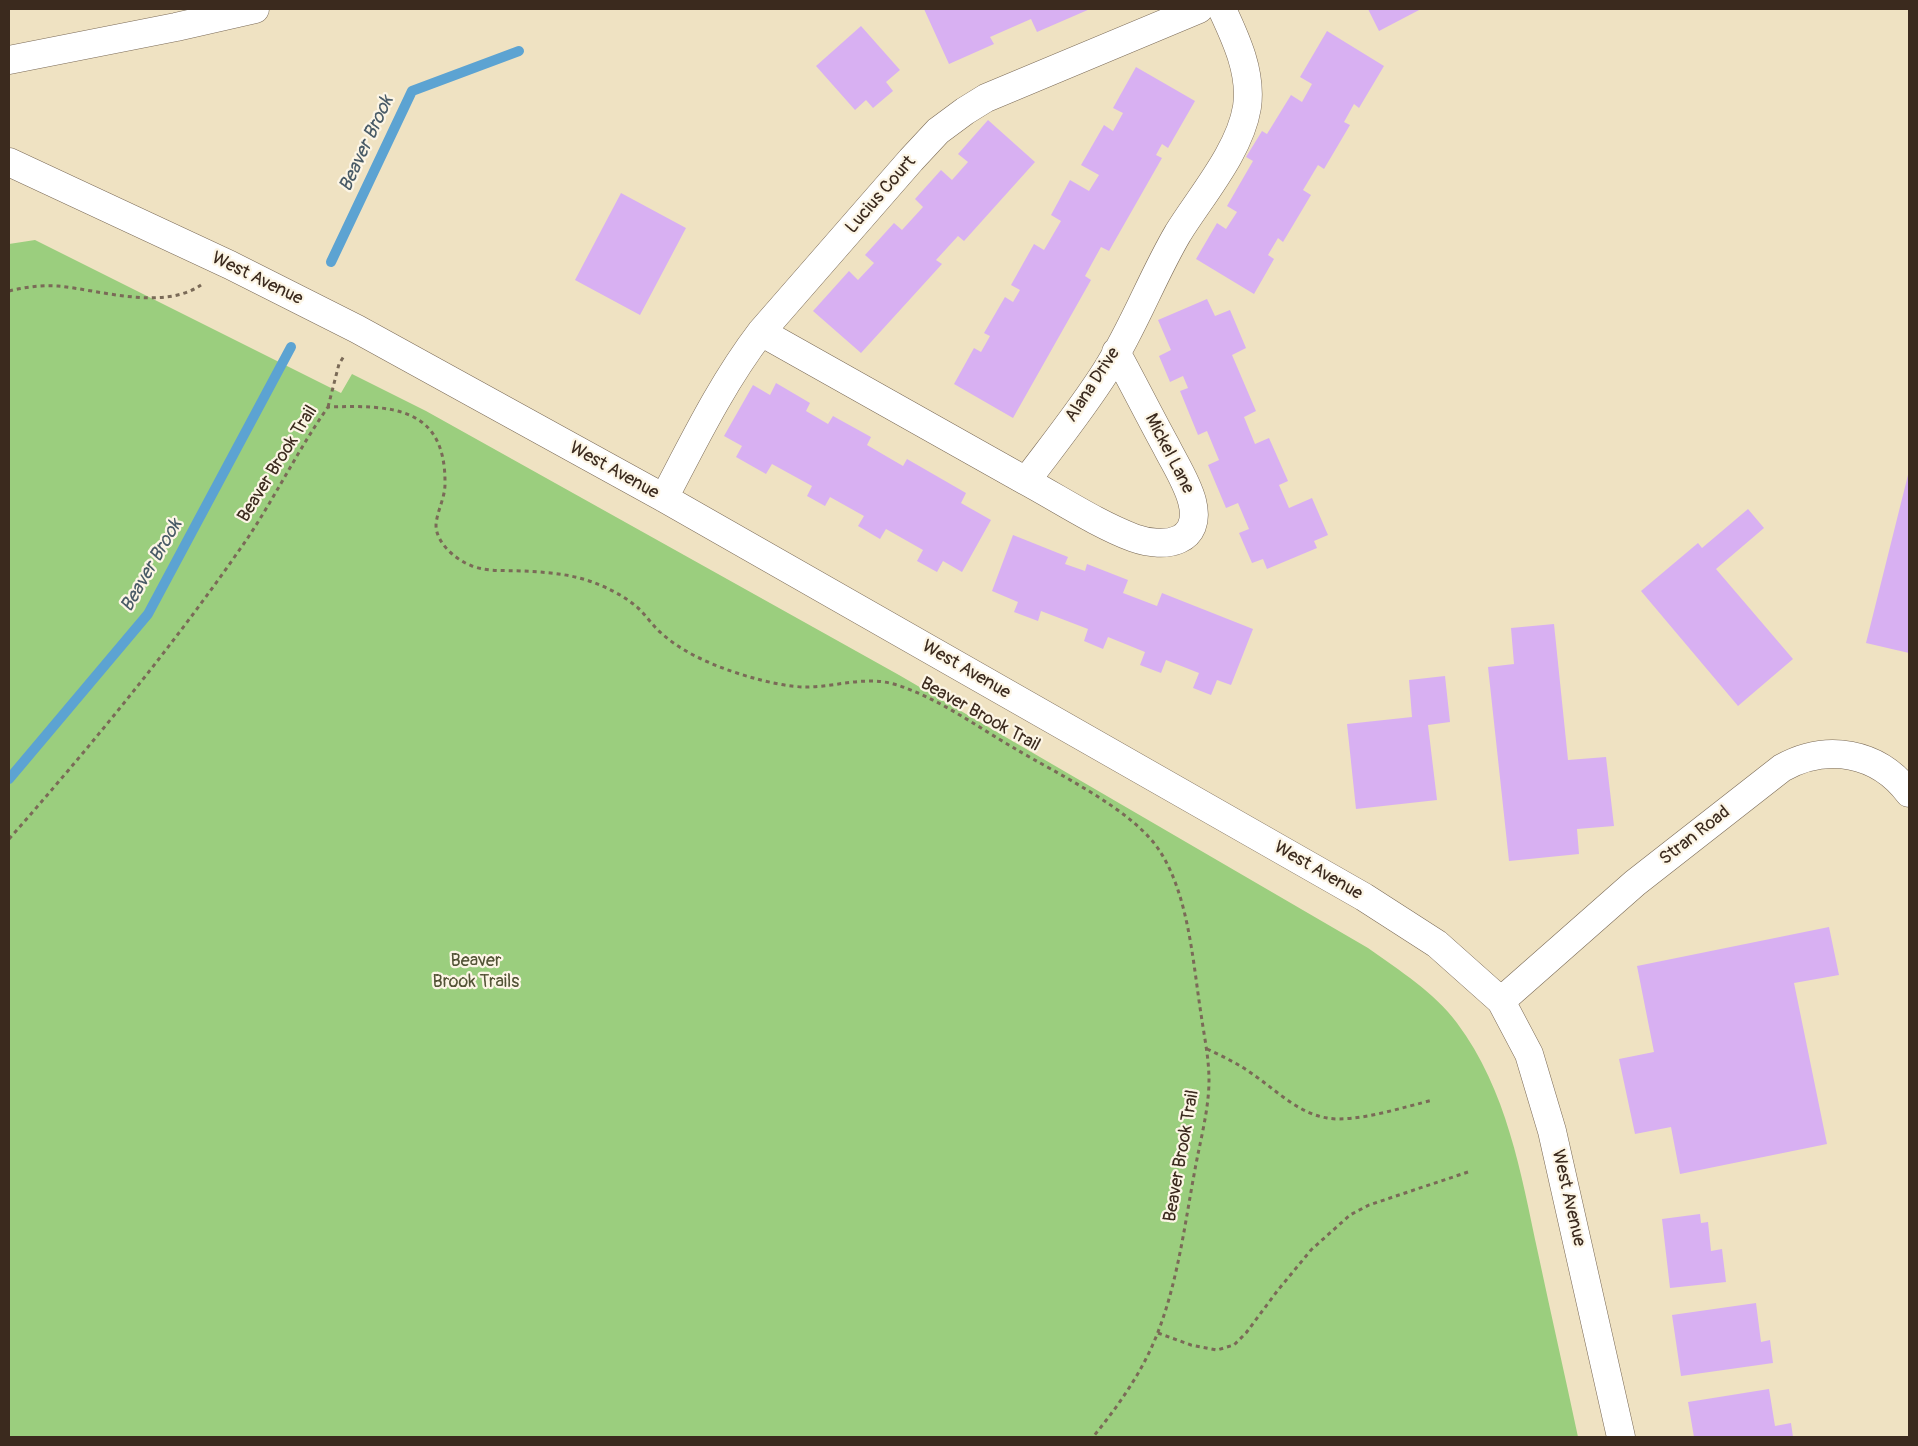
<!DOCTYPE html>
<html>
<head>
<meta charset="utf-8">
<style>
  body { margin:0 }
  #map { position:relative; width:1918px; height:1446px; overflow:hidden; background:#efe2c2; font-family:Pangolin,sans-serif }
  canvas { display:block }
  .frame { position:absolute; inset:0; border:10px solid #3b2a1e; pointer-events:none }
</style>
</head>
<body>
<div id="map">
<canvas width="1918" height="1446"></canvas>
<div class="frame"></div>
</div>
<script>
const ctx = document.querySelector('canvas').getContext('2d');
ctx.lineJoin = 'round';
function paint(path, color) {
  ctx.fillStyle = color;
  ctx.fill(path, 'evenodd');
}
function trace(path, color, width, dash) {
  ctx.strokeStyle = color;
  ctx.lineWidth = width;
  ctx.lineCap = dash ? 'butt' : 'round';
  ctx.setLineDash(dash || []);
  ctx.stroke(path);
}
function drawText(font, color, halo, rows, align = 'center') {
  ctx.font = font + ' Pangolin,sans-serif';
  ctx.lineWidth = 4.5;
  ctx.setLineDash([]);
  ctx.textBaseline = 'middle';
  ctx.strokeStyle = halo;
  ctx.fillStyle = color;
  for (const [text, x, y, turn = 0] of rows) {
    ctx.save();
    ctx.translate(x, y);
    ctx.rotate((+turn || 0) * Math.PI / 180);
    ctx.textAlign = isNaN(turn) ? turn : align;
    if (halo) ctx.strokeText(text, 0, 0);
    ctx.fillText(text, 0, 0);
    ctx.restore();
  }
}
paint(new Path2D(`
  M 35,240 L 341,393 L 352,374 L 426,411 L 899,675 L 1368,948 C 1400,971 1434,992 1457,1023 C 1507,1090 1521,1173 1538,1253 C 1551,1314 1565,1376 1578,1437 L 9,1437 L 9,244 Z`), '#9bce7e');
trace(new Path2D(`
  M 331,262 L 412,91 L 519,51
  M 9,779 L 148,614 L 291,347`), '#5ca3d2', 10);
paint(new Path2D(`
  M 924,9 L 1090,9 L 1037,32 L 1031,19 L 990,37 L 994,44 L 949,64 Z
  M 1368,9 L 1421,9 L 1379,31 Z
  M 861,26 L 900,70 L 886,82 L 893,91 L 873,108 L 866,100 L 855,110 L 816,66 Z
  M 1327,31 L 1384,66 L 1359,108 L 1354,104 L 1344,122 L 1350,125 L 1324,169 L 1318,165 L 1303,190 L 1311,195 L 1283,242 L 1278,238 L 1268,255 L 1274,259 L 1254,294 L 1196,259 L 1217,223 L 1226,229 L 1237,212 L 1227,206 L 1253,161 L 1246,157 L 1262,131 L 1267,134 L 1291,95 L 1302,102 L 1312,84 L 1300,77 Z
  M 1136,67 L 1195,101 L 1168,148 L 1162,144 L 1156,155 L 1162,158 L 1109,251 L 1101,247 L 1085,276 L 1091,280 L 1013,418 L 954,384 L 974,348 L 981,352 L 990,336 L 984,333 L 1005,297 L 1013,302 L 1020,290 L 1011,285 L 1034,244 L 1044,250 L 1061,221 L 1051,215 L 1070,180 L 1089,191 L 1099,175 L 1081,165 L 1104,125 L 1113,131 L 1123,113 L 1113,108 Z
  M 988,120 L 1035,162 L 964,241 L 958,236 L 936,260 L 942,264 L 861,353 L 813,311 L 849,271 L 858,280 L 874,263 L 865,255 L 894,223 L 902,230 L 923,207 L 915,199 L 941,170 L 952,180 L 968,162 L 958,154 Z
  M 621,193 L 686,228 L 640,315 L 575,280 Z
  M 1207,299 L 1215,316 L 1230,310 L 1246,348 L 1232,355 L 1256,411 L 1244,417 L 1255,444 L 1269,438 L 1288,481 L 1279,485 L 1289,508 L 1312,498 L 1328,535 L 1314,541 L 1317,548 L 1267,569 L 1263,559 L 1252,563 L 1239,533 L 1249,529 L 1238,503 L 1226,508 L 1208,465 L 1219,460 L 1207,431 L 1198,435 L 1180,391 L 1188,388 L 1183,376 L 1170,382 L 1159,356 L 1171,350 L 1158,320 Z
  M 776,383 L 810,403 L 806,411 L 828,424 L 833,416 L 871,437 L 867,445 L 903,466 L 907,459 L 966,493 L 961,503 L 991,520 L 962,572 L 943,561 L 937,572 L 917,561 L 923,550 L 886,529 L 880,539 L 858,526 L 864,516 L 830,497 L 825,506 L 807,496 L 812,486 L 772,464 L 766,474 L 736,457 L 742,446 L 724,436 L 753,385 L 770,395 Z
  M 1909,471 L 1909,653 L 1866,643 Z
  M 1748,509 L 1764,528 L 1716,569 L 1793,659 L 1738,706 L 1641,591 L 1698,543 L 1702,548 Z
  M 1013,535 L 1068,557 L 1065,564 L 1085,571 L 1087,564 L 1128,580 L 1123,593 L 1157,606 L 1162,593 L 1253,629 L 1231,685 L 1217,680 L 1211,695 L 1193,688 L 1199,673 L 1166,660 L 1161,673 L 1140,665 L 1145,652 L 1108,637 L 1103,649 L 1084,641 L 1088,629 L 1041,611 L 1038,621 L 1014,612 L 1018,602 L 992,591 Z
  M 1554,624 L 1568,760 L 1606,757 L 1614,826 L 1577,829 L 1579,854 L 1509,861 L 1488,667 L 1514,664 L 1511,628 Z
  M 1445,676 L 1450,722 L 1428,725 L 1437,800 L 1356,809 L 1347,724 L 1412,717 L 1409,680 Z
  M 1829,927 L 1839,975 L 1794,983 L 1827,1144 L 1680,1174 L 1671,1127 L 1635,1134 L 1619,1059 L 1654,1052 L 1637,966 Z
  M 1700,1214 L 1701,1223 L 1708,1222 L 1711,1251 L 1722,1249 L 1726,1282 L 1670,1288 L 1662,1219 Z
  M 1756,1303 L 1761,1342 L 1770,1340 L 1773,1363 L 1681,1376 L 1672,1315 Z
  M 1769,1389 L 1775,1426 L 1791,1423 L 1793,1437 L 1694,1437 L 1688,1402 Z`), '#d8b0f2');
const minor = new Path2D(`
  M 9,162 L 230,265 L 357,329 L 664,498 L 1364,897 L 1437,944 L 1501,1001 L 1529,1054 L 1552,1131 L 1621,1437
  M 761,332 L 1026,481 C 1053,445 1082,409 1106,371 C 1134,327 1152,277 1178,233 C 1201,196 1240,151 1247,107 C 1252,73 1236,39 1222,9
  M 1026,481 C 1061,500 1097,524 1134,538 C 1165,549 1203,543 1192,501 C 1187,482 1175,464 1166,446 C 1149,415 1133,383 1116,352
  M 664,498 C 694,441 722,383 761,332 L 911,160 L 938,131 L 965,111 L 986,98 L 1199,9
  M 1501,1001 L 1635,883 L 1782,768 C 1827,743 1878,752 1909,793`);
const highway = new Path2D(`
  M 9,60 L 176,27 L 255,9`);
trace(minor, '#7a6a57', 29);
trace(highway, '#7a6a57', 29);
trace(new Path2D(`
  M 9,291 C 25,287 41,285 58,286 C 100,290 163,311 201,285
  M 328,407 L 339,364 L 344,356
  M 9,839 C 90,747 168,652 238,552 C 271,506 295,454 328,407 C 391,405 446,406 445,484 C 445,498 437,511 436,525 C 436,543 456,560 472,566 C 489,572 504,570 522,571 C 546,572 572,574 595,583 C 610,589 626,597 638,608 C 646,615 652,625 660,632 C 686,656 724,670 757,679 C 772,683 791,687 806,687 C 837,687 866,675 897,685 C 938,698 976,726 1014,748 C 1057,774 1135,810 1161,853 C 1189,898 1193,963 1201,1014 C 1204,1035 1209,1058 1209,1080 C 1209,1104 1203,1130 1198,1154 C 1186,1213 1180,1275 1158,1332 C 1143,1371 1119,1405 1093,1437
  M 1207,1049 C 1222,1056 1237,1063 1251,1073 C 1275,1089 1297,1113 1327,1118 C 1355,1123 1404,1107 1433,1100
  M 1158,1333 L 1191,1345 L 1217,1350 L 1234,1345 L 1246,1333 L 1278,1290 L 1311,1250 L 1350,1215 L 1369,1205 L 1468,1172`), '#7a6a57', 3, [4, 4]);
trace(minor, '#fff', 28);
trace(highway, '#fff', 28);
drawText('18px', '#3b2a1e', '#fcf5e5', [
  ["Lucius Court",881,195,-49],
  ["West Avenue",257,279,26],
  ["Alana Drive",1093,385,-57],
  ["Mickel Lane",1169,454,63],
  ["Beaver Brook Trail",278,464,-58],
  ["West Avenue",614,471,29],
  ["West Avenue",966,670,30],
  ["Beaver Brook Trail",980,715,29],
  ["Stran Road",1695,836,-38],
  ["West Avenue",1318,871,30],
  ["Beaver Brook Trail",1182,1156,-80],
  ["West Avenue",1568,1198,77]
]);
drawText('18px', '#535336', '#fcf5e5', [
  ["Beaver",476,961],
  ["Brook Trails",476,982]
]);
drawText('italic 19px', '#485a66', '#fcf5e5', [
  ["Beaver Brook",367,144,-65],
  ["Beaver Brook",152,566,-60]
]);
</script>
</body>
</html>
